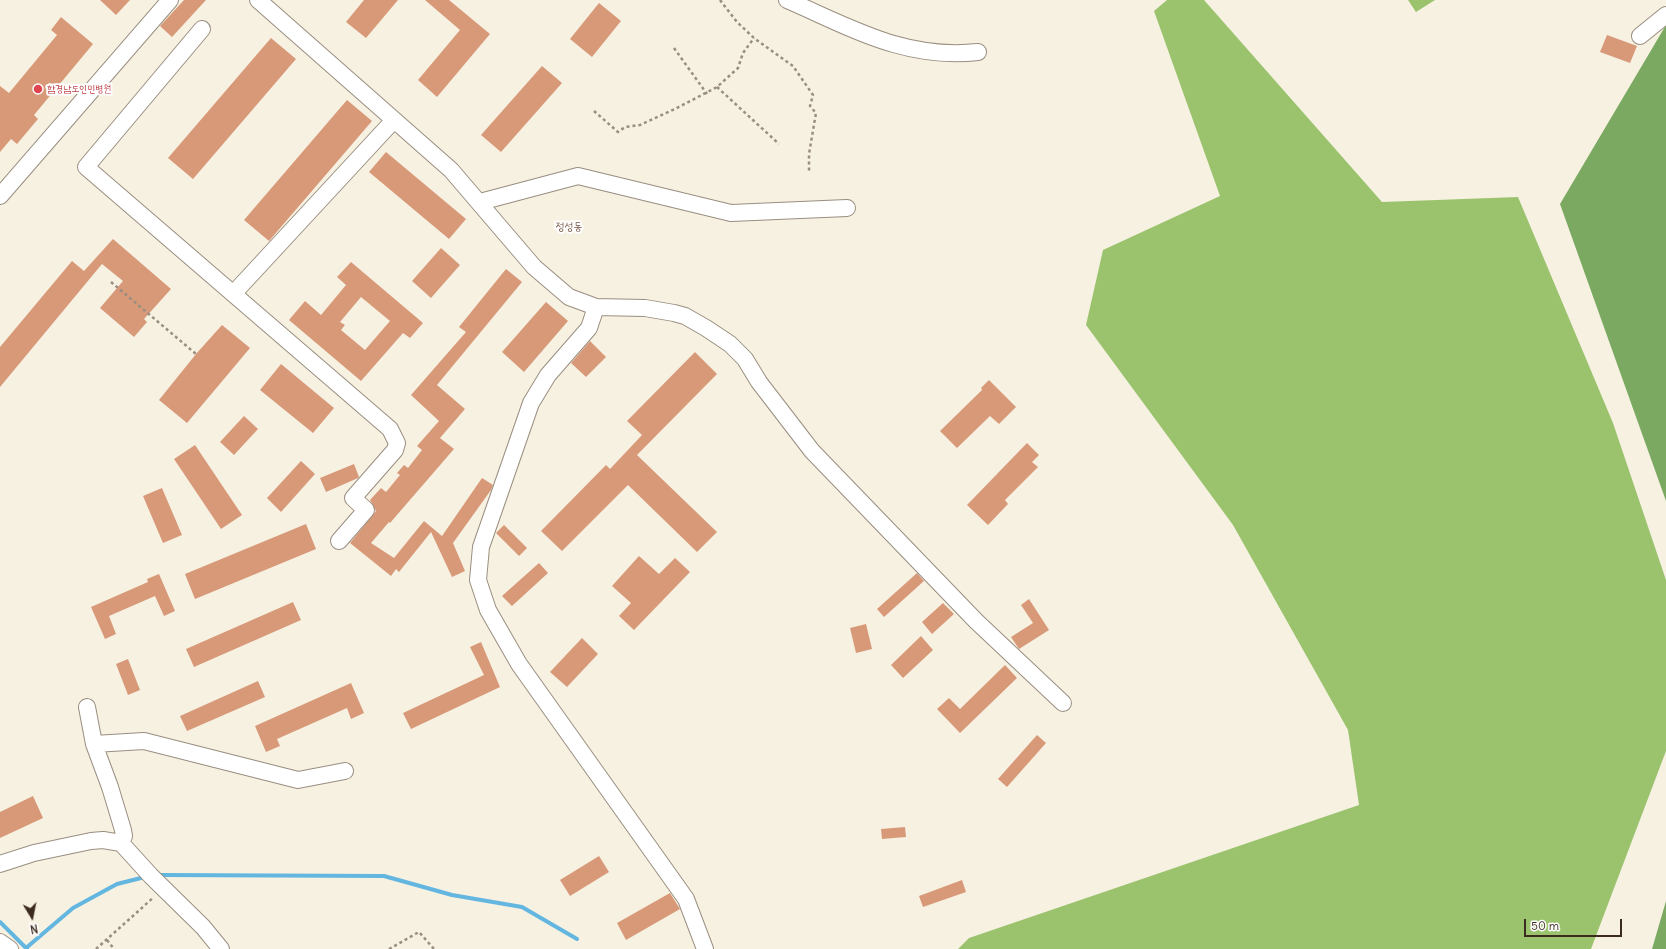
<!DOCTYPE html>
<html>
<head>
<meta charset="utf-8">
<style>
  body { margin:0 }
  #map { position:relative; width:1666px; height:949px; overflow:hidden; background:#f7f1e2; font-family:Delius,sans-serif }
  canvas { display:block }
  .north { position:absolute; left:12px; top:897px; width:40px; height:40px; -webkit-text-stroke:3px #fff; paint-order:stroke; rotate:170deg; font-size:11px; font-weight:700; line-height:16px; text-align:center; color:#3b2a1e }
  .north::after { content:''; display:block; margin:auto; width:14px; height:18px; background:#3b2a1e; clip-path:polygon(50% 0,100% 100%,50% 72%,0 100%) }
  .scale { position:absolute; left:1524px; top:919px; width:98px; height:18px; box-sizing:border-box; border:2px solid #3b2a1e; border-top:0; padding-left:5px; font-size:12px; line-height:14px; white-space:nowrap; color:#3b2a1e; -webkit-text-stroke:3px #fff; paint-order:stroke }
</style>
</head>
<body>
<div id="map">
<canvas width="1666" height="949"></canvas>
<div class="north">N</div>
<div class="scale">50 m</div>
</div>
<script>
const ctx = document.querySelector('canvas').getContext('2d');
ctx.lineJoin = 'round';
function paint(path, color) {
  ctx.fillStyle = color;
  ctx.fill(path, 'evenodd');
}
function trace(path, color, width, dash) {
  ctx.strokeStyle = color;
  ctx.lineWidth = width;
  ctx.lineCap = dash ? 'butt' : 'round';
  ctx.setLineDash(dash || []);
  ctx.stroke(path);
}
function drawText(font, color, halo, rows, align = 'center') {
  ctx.font = font + ' Delius,"Poor Story",sans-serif';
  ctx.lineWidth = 4;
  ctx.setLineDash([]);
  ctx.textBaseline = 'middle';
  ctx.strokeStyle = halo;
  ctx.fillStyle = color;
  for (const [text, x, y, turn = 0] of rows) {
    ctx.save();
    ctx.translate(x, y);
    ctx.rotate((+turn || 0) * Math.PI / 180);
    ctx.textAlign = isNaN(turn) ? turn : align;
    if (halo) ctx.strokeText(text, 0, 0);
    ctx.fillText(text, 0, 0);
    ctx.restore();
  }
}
paint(new Path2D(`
  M 1167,0 L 1204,0 L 1382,202 L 1518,197 L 1613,423 L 1666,580 L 1666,751 L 1591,949 L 958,949 L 969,938 L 1359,805 L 1348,730 L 1233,525 L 1086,325 L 1103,250 L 1220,196 L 1154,11 Z
  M 1408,0 L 1435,0 L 1416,12 Z`), '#9bc36e');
paint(new Path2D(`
  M 1666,25 L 1666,501 L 1560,204 Z
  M 1666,901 L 1666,949 L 1652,949 Z`), '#7ca961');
trace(new Path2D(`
  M 161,875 L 384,876 L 452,895 L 522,907 L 577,939
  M 0,922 L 27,949
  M 26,948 L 73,908 L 117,884 L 141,878`), '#63b6df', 4);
paint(new Path2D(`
  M 100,0 L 130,0 L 116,15 Z
  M 184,0 L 206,0 L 172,37 L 160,26 Z
  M 364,0 L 398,0 L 366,38 L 346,22 Z
  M 425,0 L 449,0 L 490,34 L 437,97 L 418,80 L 460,30 Z
  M 599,3 L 621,21 L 592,57 L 570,39 Z
  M 61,17 L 93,44 L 34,115 L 38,119 L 17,144 L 11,139 L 0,152 L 0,86 L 9,93 L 57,35 L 51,30 Z
  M 1607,35 L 1637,46 L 1630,63 L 1600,52 Z
  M 271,38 L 296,59 L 193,179 L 168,158 Z
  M 542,66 L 562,83 L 501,152 L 481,135 Z
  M 347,100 L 372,121 L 269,241 L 244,220 Z
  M 386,152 L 466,219 L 449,239 L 369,172 Z
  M 113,239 L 171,289 L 144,319 L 147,322 L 134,337 L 100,308 L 123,281 L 102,264 L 0,387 L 0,347 L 72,261 L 84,271 Z
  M 441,248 L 460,265 L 431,298 L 412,281 Z
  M 351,262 L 423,323 L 410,338 L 403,333 L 361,381 L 289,320 L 305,301 L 321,315 L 346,285 L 337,277 ZM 361,297 L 390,321 L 365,350 L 341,330 L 345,325 L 340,322 Z
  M 506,269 L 522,282 L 437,385 L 465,409 L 440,438 L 454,449 L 390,523 L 389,522 L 371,543 L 394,558 L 424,521 L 442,536 L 482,478 L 493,485 L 491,490 L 453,543 L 465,571 L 452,577 L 431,532 L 399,572 L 396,569 L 391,576 L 350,543 L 376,511 L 370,500 L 381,488 L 386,492 L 400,475 L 397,473 L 404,465 L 408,468 L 422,450 L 417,446 L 439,421 L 411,395 L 466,332 L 459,327 Z
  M 546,302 L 568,321 L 524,372 L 502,352 Z
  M 222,325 L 250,348 L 187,423 L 159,400 L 196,354 Z
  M 590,341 L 606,357 L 586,377 L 571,363 Z
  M 695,352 L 717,374 L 637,455 L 717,532 L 697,552 L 628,485 L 562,551 L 541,531 L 606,465 L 610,469 L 642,435 L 627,421 Z
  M 281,364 L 334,408 L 313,433 L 260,390 Z
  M 989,380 L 1016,407 L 999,424 L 990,416 L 957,448 L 940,431 L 982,390 L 981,388 Z
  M 244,416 L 258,429 L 234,455 L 220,442 Z
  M 1027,443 L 1039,455 L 1032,462 L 1038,467 L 1005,500 L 1008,504 L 988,525 L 967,505 Z
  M 195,445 L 242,515 L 221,529 L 174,459 Z
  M 301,461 L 315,474 L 281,512 L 267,498 Z
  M 354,464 L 359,477 L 358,478 L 326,492 L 320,478 Z
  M 162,488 L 182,535 L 163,543 L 143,496 Z
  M 306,524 L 316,549 L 195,599 L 185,574 Z
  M 504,525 L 527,548 L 519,556 L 496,533 Z
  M 639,556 L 659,574 L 675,558 L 690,572 L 634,630 L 619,616 L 631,603 L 612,586 Z
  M 539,563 L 548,573 L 512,606 L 502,596 Z
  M 917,573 L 924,581 L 884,617 L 877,609 Z
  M 159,574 L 175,611 L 164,616 L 155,596 L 109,616 L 116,634 L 105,639 L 91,607 L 148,582 L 147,579 Z
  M 1029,599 L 1049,630 L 1019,649 L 1011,637 L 1033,623 L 1021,605 Z
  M 293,602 L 301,620 L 194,667 L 186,649 Z
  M 943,603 L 954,614 L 932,634 L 922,622 Z
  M 866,624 L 872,649 L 856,653 L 850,628 Z
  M 921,636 L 933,650 L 903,678 L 891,665 Z
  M 582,638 L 598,654 L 567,687 L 550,672 Z
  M 481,642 L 500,687 L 411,729 L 403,713 L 484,675 L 470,647 Z
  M 128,659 L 140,690 L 128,695 L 116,664 Z
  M 1005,665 L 1017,678 L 960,733 L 937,709 L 949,698 L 960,709 Z
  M 258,681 L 265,697 L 187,731 L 180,716 Z
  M 351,683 L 364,713 L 351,719 L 347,708 L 277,739 L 280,746 L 266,752 L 255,726 Z
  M 1037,735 L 1046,743 L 1007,787 L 998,779 Z
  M 33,796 L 43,818 L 0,838 L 0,812 Z
  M 905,827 L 906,837 L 882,839 L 881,829 Z
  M 599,856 L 609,872 L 570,896 L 560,880 Z
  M 962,880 L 966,892 L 923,907 L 919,896 Z
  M 670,893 L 680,909 L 626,940 L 617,923 Z`), '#d89979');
const minor = new Path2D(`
  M 258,0 L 451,170 L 534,267 L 569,297 L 596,307 L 645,308 L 674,313 L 685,316 L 706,328 L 730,344 L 745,359 L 759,382 L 812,451 L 976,621 L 1063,703
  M 787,0 C 852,28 905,60 978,52
  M 202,29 L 86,167 L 390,429 L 397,443 L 395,450 L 353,498 L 366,510 L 339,541
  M 1640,36 L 1666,15
  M 0,196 L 170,0
  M 480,202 L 578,176 L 731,213 L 847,208
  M 233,294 L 394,120
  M 596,307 L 589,328 L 548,375 L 531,403 L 481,547 L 478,580 L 488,610 L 519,664 L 686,899 L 705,949
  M 87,707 L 94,744 L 110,787 L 123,830 L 124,836 L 121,843
  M 94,744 L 144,741 L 298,780 L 345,771
  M 0,864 L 34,853 L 91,841 L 103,840 L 121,843 L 151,876 L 203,927 L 221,949
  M 0,942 L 10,949`);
trace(minor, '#998e80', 18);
trace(new Path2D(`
  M 720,0 L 737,22 L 754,38 L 793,66 L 813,95 L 810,106 L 816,113 L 809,154 L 809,173
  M 674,48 L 707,94
  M 717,87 L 779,144
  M 594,111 L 618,132 L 625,127 L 640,125 L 675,109 L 717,87 L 738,68 L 743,53 L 754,38
  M 111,282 L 196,354
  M 107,940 L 114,949
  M 96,949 L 154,897
  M 389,949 L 419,932 L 434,949`), '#998e80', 2.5, [3, 3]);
trace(minor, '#fff', 16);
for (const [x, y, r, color] of [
  [38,89,5,"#e0444e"]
]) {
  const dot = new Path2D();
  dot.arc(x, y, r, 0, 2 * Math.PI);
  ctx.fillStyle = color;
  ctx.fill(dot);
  trace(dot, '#fff', 1.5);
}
drawText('10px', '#be3a42', '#fff', [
  ["함경남도인민병원",47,89]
], 'left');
drawText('11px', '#72513e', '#fff', [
  ["정성동",569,227]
]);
</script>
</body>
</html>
